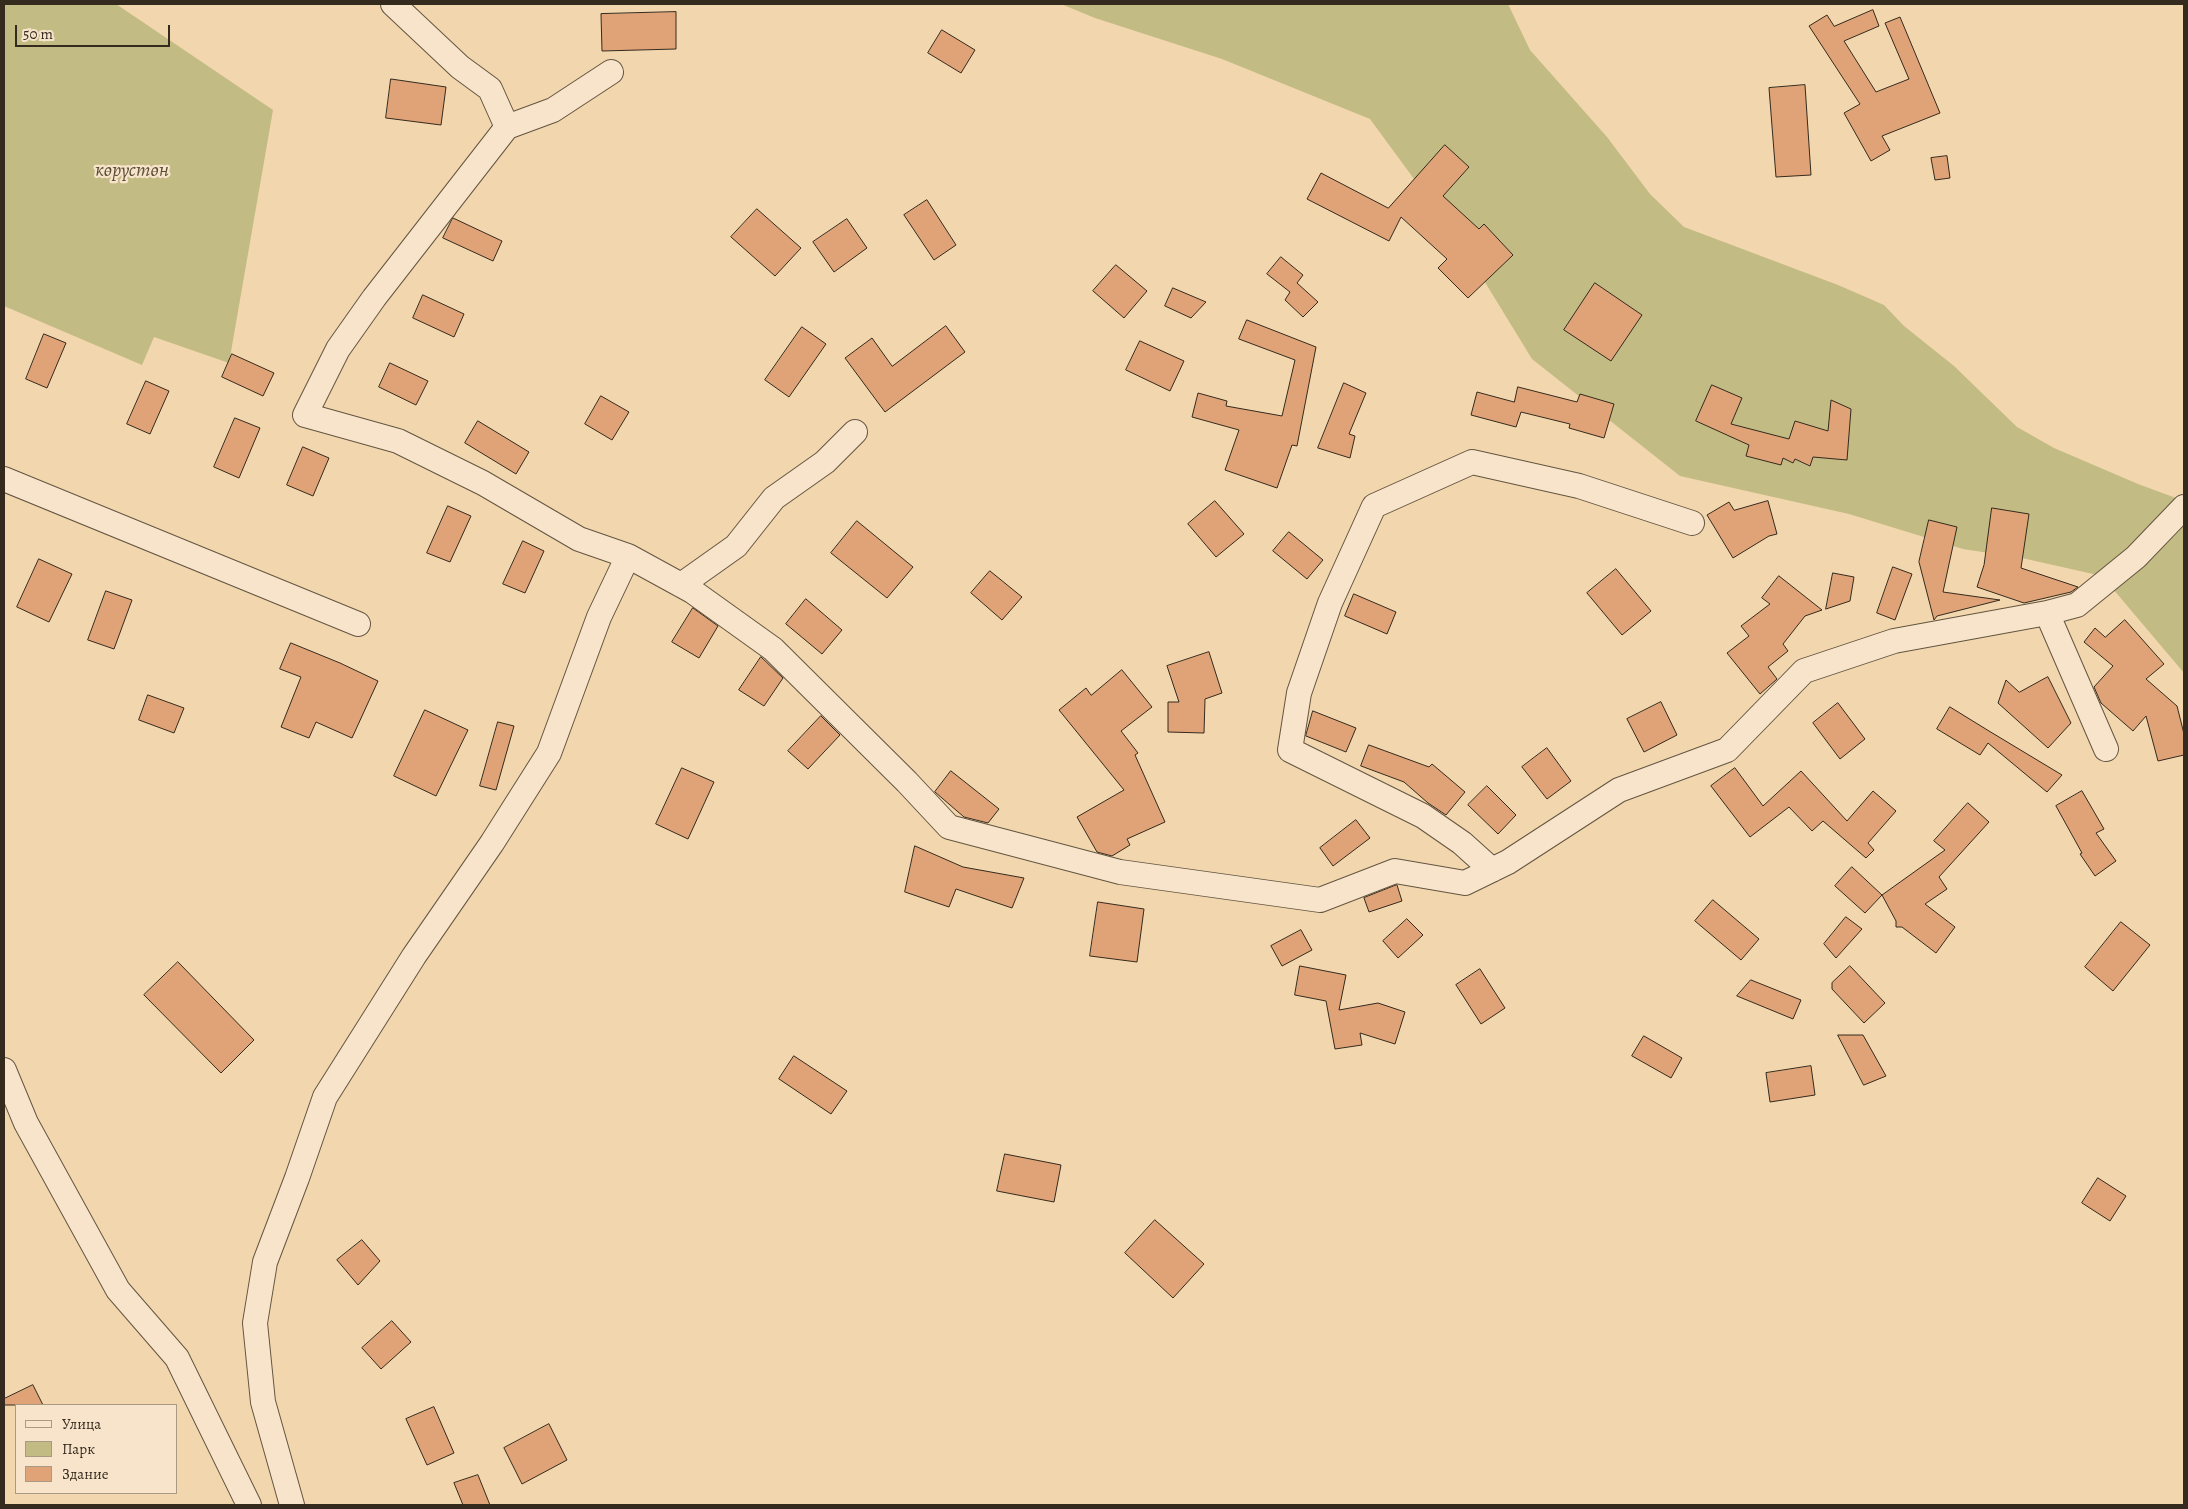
<!DOCTYPE html>
<html>
<head>
<meta charset="utf-8">
<style>
  body { margin:0 }
  #map { position:relative; width:2188px; height:1509px; overflow:hidden; background:#f2d6ad; font-family:Alegreya,serif }
  canvas { display:block }
  .frame { position:absolute; inset:0; border:5px solid #342a1d; pointer-events:none }
  .legend { position:absolute; left:15px; top:1404px; width:162px; height:90px; box-sizing:border-box; background:#f7e4ca; border:1px solid #a99a85; margin:0; padding:6px 9px; list-style:none; font-size:15px; color:#342a1d }
  .legend li { display:flex; align-items:center; gap:10px; height:25px }
  .legend b { width:25px; border:1px solid #a99a85 }
  .scale { position:absolute; left:15px; top:25px; width:155px; height:22px; box-sizing:border-box; border:2px solid #342a1d; border-top:0; padding-left:6px; font-size:15px; line-height:18px; white-space:nowrap; color:#342a1d; -webkit-text-stroke:4px #f7e4ca; paint-order:stroke }
</style>
</head>
<body>
<div id="map">
<canvas width="2188" height="1509"></canvas>
<div class="frame"></div>
<ul class="legend">
<li><b style="height:6px;background:#f7e4ca"></b>Улица</li>
<li><b style="height:14px;background:#c3bb84"></b>Парк</li>
<li><b style="height:14px;background:#dfa377"></b>Здание</li>
</ul>
<div class="scale">50 m</div>
</div>
<script>
const ctx = document.querySelector('canvas').getContext('2d');
ctx.lineJoin = 'round';
function paint(path, color) {
  ctx.fillStyle = color;
  ctx.fill(path, 'evenodd');
}
function trace(path, color, width, dash) {
  ctx.strokeStyle = color;
  ctx.lineWidth = width;
  ctx.lineCap = dash ? 'butt' : 'round';
  ctx.setLineDash(dash || []);
  ctx.stroke(path);
}
function drawText(font, color, halo, rows, align = 'center') {
  ctx.font = font + ' Alegreya,serif';
  ctx.lineWidth = 4.5;
  ctx.setLineDash([]);
  ctx.textBaseline = 'middle';
  ctx.strokeStyle = halo;
  ctx.fillStyle = color;
  for (const [text, x, y, turn = 0] of rows) {
    ctx.save();
    ctx.translate(x, y);
    ctx.rotate((+turn || 0) * Math.PI / 180);
    ctx.textAlign = isNaN(turn) ? turn : align;
    if (halo) ctx.strokeText(text, 0, 0);
    ctx.fillText(text, 0, 0);
    ctx.restore();
  }
}
paint(new Path2D(`
  M 4,4 L 116,4 L 273,110 L 229,363 L 154,337 L 142,365 L 4,306 Z
  M 1061,4 L 1508,4 L 1530,50 L 1607,137 L 1650,194 L 1684,227 L 1838,285 L 1884,305 L 1904,326 L 1954,366 L 2017,427 L 2054,448 L 2138,484 L 2184,501 L 2184,673 L 2102,576 L 2022,558 L 1963,549 L 1849,514 L 1680,476 L 1532,359 L 1461,243 L 1370,119 L 1222,59 L 1095,18 Z`), '#c3bb84');
const building = new Path2D(`
  M 1873,10 L 1879,26 L 1844,41 L 1876,92 L 1909,79 L 1885,23 L 1900,17 L 1940,113 L 1882,136 L 1890,150 L 1871,161 L 1844,113 L 1860,104 L 1809,26 L 1827,15 L 1834,26 Z
  M 676,12 L 676,49 L 602,51 L 601,14 Z
  M 942,30 L 975,50 L 961,73 L 928,53 Z
  M 391,79 L 446,87 L 441,125 L 386,118 Z
  M 1805,85 L 1811,175 L 1776,177 L 1769,88 Z
  M 1445,145 L 1469,167 L 1443,196 L 1479,229 L 1484,224 L 1513,255 L 1468,298 L 1438,268 L 1447,259 L 1401,217 L 1389,241 L 1307,199 L 1321,173 L 1388,208 Z
  M 1947,156 L 1950,178 L 1935,180 L 1931,158 Z
  M 927,200 L 956,245 L 934,260 L 904,215 Z
  M 757,209 L 801,248 L 775,276 L 731,237 Z
  M 453,218 L 502,241 L 493,261 L 443,238 Z
  M 847,219 L 867,248 L 834,272 L 813,242 Z
  M 1281,257 L 1303,275 L 1297,283 L 1318,302 L 1303,317 L 1285,300 L 1290,292 L 1267,274 Z
  M 1116,265 L 1147,291 L 1124,318 L 1093,291 Z
  M 1595,283 L 1642,315 L 1611,361 L 1564,330 Z
  M 1173,288 L 1206,302 L 1191,318 L 1165,306 Z
  M 423,295 L 464,314 L 454,337 L 413,318 Z
  M 1247,320 L 1316,347 L 1297,446 L 1292,445 L 1277,488 L 1225,470 L 1239,430 L 1192,417 L 1198,393 L 1227,401 L 1226,406 L 1282,416 L 1295,360 L 1239,339 Z
  M 946,326 L 965,352 L 885,412 L 845,358 L 872,338 L 892,366 Z
  M 802,327 L 826,344 L 789,397 L 765,380 Z
  M 44,334 L 66,343 L 47,388 L 26,379 Z
  M 1140,341 L 1184,361 L 1170,391 L 1126,370 Z
  M 232,354 L 274,373 L 263,396 L 222,377 Z
  M 390,363 L 428,381 L 416,405 L 379,387 Z
  M 146,381 L 169,391 L 150,434 L 127,424 Z
  M 1344,383 L 1366,393 L 1349,434 L 1355,436 L 1350,458 L 1318,448 Z
  M 1712,385 L 1742,398 L 1731,424 L 1789,439 L 1795,421 L 1828,431 L 1831,400 L 1851,409 L 1847,460 L 1813,457 L 1810,466 L 1795,459 L 1793,463 L 1783,458 L 1781,465 L 1746,456 L 1749,445 L 1696,421 Z
  M 1518,387 L 1577,402 L 1580,394 L 1614,404 L 1604,438 L 1569,428 L 1570,424 L 1521,412 L 1516,427 L 1471,415 L 1477,392 L 1514,402 Z
  M 601,396 L 629,412 L 612,440 L 585,424 Z
  M 235,418 L 260,428 L 239,478 L 214,467 Z
  M 478,421 L 529,452 L 516,474 L 465,443 Z
  M 303,447 L 329,458 L 313,496 L 287,485 Z
  M 1215,501 L 1244,534 L 1216,557 L 1188,524 Z
  M 1768,501 L 1777,534 L 1769,536 L 1733,558 L 1707,515 L 1729,502 L 1734,510 Z
  M 448,506 L 471,516 L 450,562 L 427,553 Z
  M 1992,508 L 2029,514 L 2021,568 L 2078,587 L 2071,592 L 2024,603 L 1977,587 L 1984,565 Z
  M 1929,520 L 1957,527 L 1943,592 L 2000,600 L 1937,616 L 1934,620 L 1919,562 Z
  M 857,521 L 913,567 L 887,598 L 831,553 Z
  M 1289,532 L 1323,560 L 1307,579 L 1273,551 Z
  M 523,541 L 544,551 L 525,593 L 503,584 Z
  M 39,559 L 72,574 L 49,622 L 17,607 Z
  M 1893,567 L 1912,574 L 1895,620 L 1877,613 Z
  M 1616,569 L 1651,611 L 1622,635 L 1587,593 Z
  M 990,571 L 1022,597 L 1002,620 L 971,593 Z
  M 1833,573 L 1854,577 L 1850,601 L 1826,609 Z
  M 1779,576 L 1822,610 L 1805,616 L 1783,644 L 1788,651 L 1768,667 L 1777,679 L 1760,694 L 1727,653 L 1749,636 L 1741,626 L 1770,604 L 1762,598 Z
  M 106,591 L 132,600 L 114,649 L 88,640 Z
  M 1354,594 L 1396,612 L 1387,634 L 1345,616 Z
  M 806,599 L 842,630 L 822,654 L 786,624 Z
  M 693,608 L 718,626 L 699,658 L 672,642 Z
  M 2125,620 L 2164,664 L 2146,679 L 2177,706 L 2184,734 L 2184,755 L 2158,761 L 2146,716 L 2133,731 L 2101,703 L 2094,687 L 2113,666 L 2084,642 L 2095,628 L 2105,637 Z
  M 291,643 L 340,663 L 378,681 L 352,738 L 316,722 L 309,738 L 281,727 L 301,677 L 280,669 Z
  M 1209,652 L 1222,693 L 1205,699 L 1204,733 L 1168,732 L 1168,702 L 1179,702 L 1167,666 Z
  M 761,657 L 783,678 L 764,706 L 739,690 Z
  M 1122,670 L 1152,707 L 1121,731 L 1138,753 L 1135,755 L 1165,822 L 1127,839 L 1130,845 L 1112,856 L 1097,852 L 1077,817 L 1124,790 L 1059,710 L 1086,688 L 1091,695 Z
  M 2048,677 L 2071,723 L 2048,748 L 1998,703 L 2006,680 L 2019,692 Z
  M 148,695 L 184,708 L 174,733 L 139,720 Z
  M 1661,702 L 1677,735 L 1644,752 L 1627,719 Z
  M 1838,703 L 1865,739 L 1840,759 L 1813,723 Z
  M 1950,707 L 1989,731 L 2062,775 L 2047,792 L 1988,743 L 1980,755 L 1937,729 Z
  M 425,710 L 468,730 L 436,796 L 394,776 Z
  M 1313,711 L 1356,728 L 1346,752 L 1306,736 Z
  M 821,716 L 840,735 L 808,769 L 788,751 Z
  M 498,722 L 514,726 L 496,790 L 480,786 Z
  M 1369,745 L 1429,767 L 1432,764 L 1465,792 L 1446,815 L 1428,803 L 1404,782 L 1361,766 Z
  M 1547,748 L 1571,781 L 1547,799 L 1522,767 Z
  M 682,768 L 714,782 L 688,839 L 656,824 Z
  M 1735,768 L 1763,806 L 1801,771 L 1847,821 L 1873,791 L 1896,811 L 1868,843 L 1874,850 L 1866,858 L 1823,821 L 1812,831 L 1789,807 L 1750,837 L 1711,786 Z
  M 951,771 L 999,809 L 988,823 L 964,817 L 935,792 Z
  M 1487,786 L 1516,815 L 1498,834 L 1468,805 Z
  M 2082,791 L 2104,829 L 2096,833 L 2116,861 L 2095,876 L 2080,854 L 2082,853 L 2056,806 Z
  M 1968,803 L 1989,822 L 1939,877 L 1947,889 L 1925,904 L 1955,927 L 1936,953 L 1902,927 L 1896,927 L 1896,921 L 1882,895 L 1945,850 L 1934,841 Z
  M 1356,820 L 1370,838 L 1333,866 L 1320,848 Z
  M 915,846 L 963,867 L 1024,878 L 1012,908 L 956,889 L 949,907 L 905,892 Z
  M 1852,867 L 1882,895 L 1865,913 L 1835,886 Z
  M 1397,885 L 1402,901 L 1369,912 L 1364,898 Z
  M 1713,900 L 1759,939 L 1741,960 L 1695,921 Z
  M 1098,902 L 1144,909 L 1137,962 L 1090,956 Z
  M 1846,917 L 1862,929 L 1836,958 L 1824,944 Z
  M 1407,919 L 1423,935 L 1398,958 L 1383,941 Z
  M 2121,922 L 2150,945 L 2113,991 L 2085,967 Z
  M 1301,930 L 1312,950 L 1282,966 L 1271,946 Z
  M 178,962 L 254,1040 L 221,1073 L 144,995 Z
  M 1300,966 L 1346,975 L 1339,1010 L 1378,1003 L 1405,1012 L 1395,1044 L 1360,1033 L 1362,1045 L 1335,1049 L 1326,1001 L 1295,995 Z
  M 1850,966 L 1885,1003 L 1864,1023 L 1832,989 L 1832,983 Z
  M 1480,969 L 1505,1008 L 1481,1024 L 1456,985 Z
  M 1751,980 L 1801,1000 L 1793,1019 L 1737,996 Z
  M 1838,1035 L 1863,1035 L 1886,1076 L 1864,1085 Z
  M 1644,1036 L 1682,1058 L 1671,1078 L 1632,1056 Z
  M 794,1056 L 847,1091 L 831,1114 L 779,1079 Z
  M 1811,1066 L 1815,1095 L 1770,1102 L 1766,1073 Z
  M 1005,1154 L 1061,1165 L 1054,1202 L 997,1191 Z
  M 2098,1178 L 2126,1196 L 2110,1221 L 2082,1203 Z
  M 1155,1220 L 1204,1264 L 1173,1298 L 1125,1253 Z
  M 362,1240 L 380,1261 L 358,1285 L 337,1260 Z
  M 392,1321 L 411,1342 L 381,1369 L 362,1348 Z
  M 33,1385 L 43,1405 L 4,1405 L 4,1399 Z
  M 434,1407 L 454,1453 L 427,1465 L 406,1419 Z
  M 549,1424 L 567,1460 L 522,1484 L 504,1448 Z
  M 478,1475 L 490,1505 L 463,1505 L 454,1483 Z`);
paint(building, '#dfa377');
trace(building, '#342a1d', 1);
const street = new Path2D(`
  M 393,4 L 460,67 L 490,89 L 507,127
  M 611,72 L 553,110 L 507,127 L 374,298 L 338,349 L 305,415 L 398,441 L 483,483 L 579,539 L 628,556
  M 4,479 L 358,624
  M 681,585 L 736,546 L 774,498 L 825,462 L 855,432
  M 2047,613 L 2106,749
  M 1492,870 L 1462,843 L 1423,816 L 1290,750 L 1299,693 L 1330,603 L 1374,506 L 1472,462 L 1579,486 L 1692,523
  M 4,1070 L 26,1123 L 118,1290 L 177,1358 L 249,1505
  M 292,1505 L 263,1402 L 255,1323 L 265,1262 L 297,1178 L 325,1097 L 414,956 L 492,843 L 549,753 L 599,617 L 628,556 L 692,591 L 773,649 L 907,782 L 949,827 L 1120,872 L 1320,900 L 1395,871 L 1465,883 L 1508,862 L 1619,790 L 1727,750 L 1804,671 L 1894,641 L 2047,613 L 2077,605 L 2136,557 L 2184,507`);
trace(street, '#645541', 26);
trace(street, '#f7e4ca', 24);
drawText('italic 20px', '#584e37', '#f7e4ca', [
  ["көрүстөн",132,171]
]);
</script>
</body>
</html>
